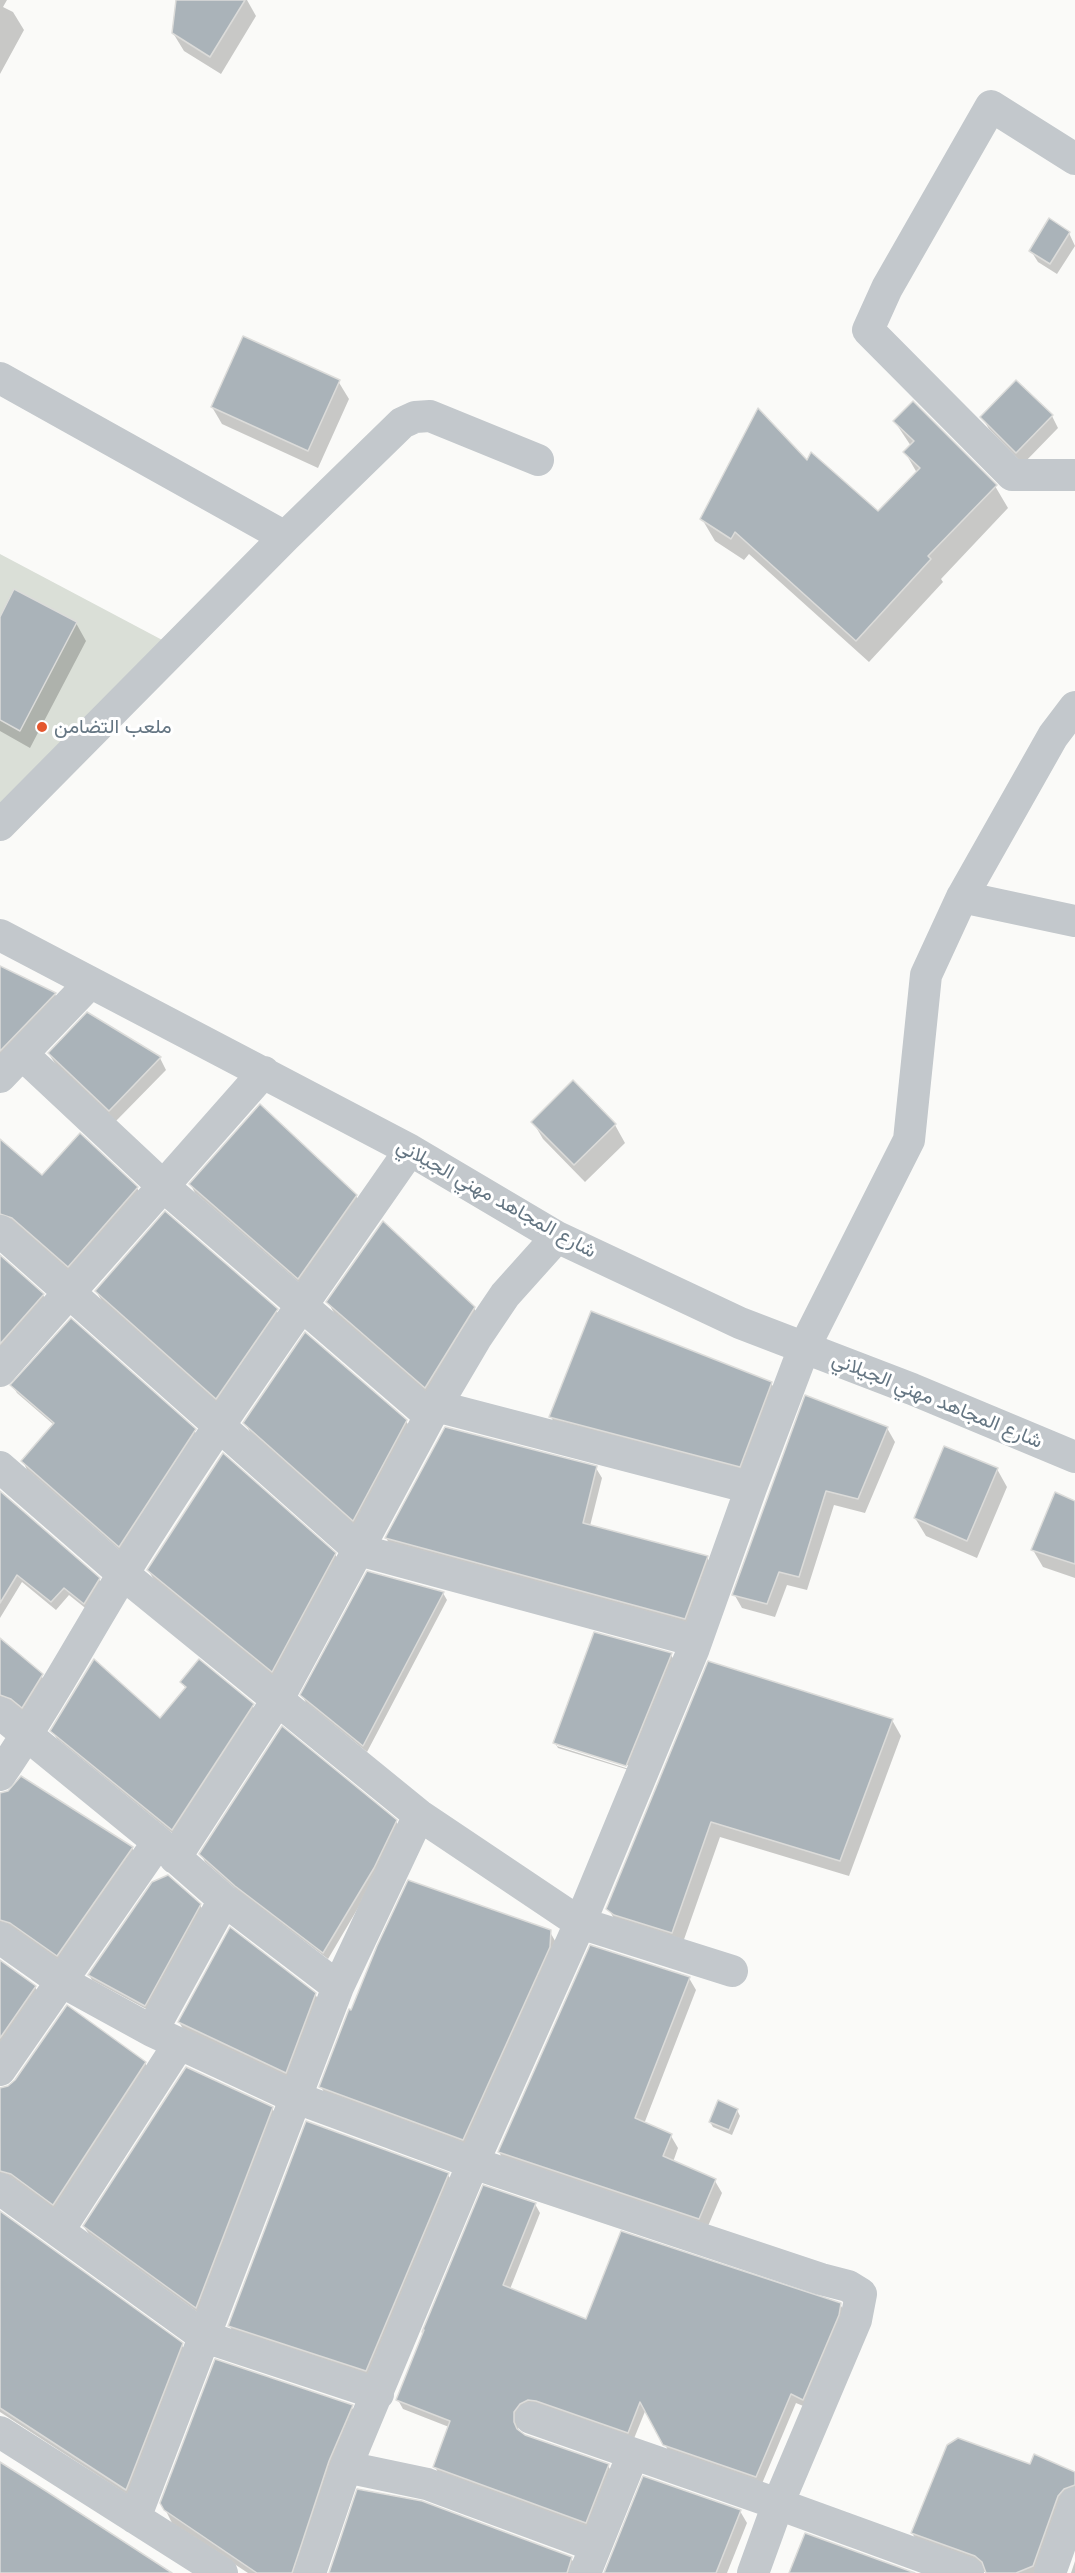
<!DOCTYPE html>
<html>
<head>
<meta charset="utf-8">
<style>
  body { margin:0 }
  canvas { display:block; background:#fafaf8 }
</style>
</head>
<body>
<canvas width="1075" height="2573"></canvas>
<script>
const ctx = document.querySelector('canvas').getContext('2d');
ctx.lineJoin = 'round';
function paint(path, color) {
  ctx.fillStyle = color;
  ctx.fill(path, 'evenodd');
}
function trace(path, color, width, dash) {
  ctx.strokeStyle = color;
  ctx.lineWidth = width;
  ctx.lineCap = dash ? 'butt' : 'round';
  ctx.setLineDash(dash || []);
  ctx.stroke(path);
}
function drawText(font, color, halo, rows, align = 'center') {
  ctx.font = font + ' Arial,Vazirmatn,sans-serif';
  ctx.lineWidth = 6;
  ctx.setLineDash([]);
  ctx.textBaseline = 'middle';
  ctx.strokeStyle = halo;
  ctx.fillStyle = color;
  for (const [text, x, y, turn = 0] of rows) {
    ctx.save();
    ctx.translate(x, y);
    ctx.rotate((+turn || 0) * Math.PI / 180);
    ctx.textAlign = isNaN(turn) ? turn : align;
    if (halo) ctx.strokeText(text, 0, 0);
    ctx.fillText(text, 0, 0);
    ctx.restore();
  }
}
paint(new Path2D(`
  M 0,554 L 166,642 L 0,811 Z`), '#dadfd7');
paint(new Path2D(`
  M 0,0 L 7,0 L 3,7 L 13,12 L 24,30 L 0,74 Z
  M 177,0 L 247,0 L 256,16 L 221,74 L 184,51 L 173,33 Z
  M 1069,233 L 1075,246 L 1057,274 L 1038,262 L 1031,251 Z
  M 338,381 L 349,399 L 318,468 L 222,424 L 212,407 Z
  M 1052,416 L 1058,428 L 1023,464 L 989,429 L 982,417 Z
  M 895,422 L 995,486 L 1008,508 L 941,579 L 943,582 L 869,662 L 749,554 L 744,560 L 715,541 L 702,519 L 807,462 L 878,514 L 917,473 L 905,452 L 911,446 Z
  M 0,620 L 76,623 L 86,641 L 30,748 L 0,731 Z
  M 0,968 L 55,994 L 60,1004 L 0,1069 Z
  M 49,1054 L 160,1058 L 166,1070 L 116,1121 L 56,1065 Z
  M 573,1082 L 615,1125 L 625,1143 L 585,1182 L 543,1139 L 533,1122 Z
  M 80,1135 L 137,1188 L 143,1199 L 74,1277 L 0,1225 L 0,1141 L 42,1177 Z
  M 191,1185 L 356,1196 L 361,1204 L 303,1286 L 195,1193 Z
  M 0,1257 L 43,1295 L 49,1305 L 0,1361 Z
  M 96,1291 L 276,1310 L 283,1321 L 223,1409 L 103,1303 Z
  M 328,1302 L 474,1308 L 487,1332 L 439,1410 L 341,1326 Z
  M 771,1383 L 780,1398 L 748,1481 L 559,1432 L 551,1417 Z
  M 12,1385 L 194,1430 L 199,1438 L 124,1554 L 27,1470 L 23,1461 L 54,1425 L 17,1393 Z
  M 806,1397 L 887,1428 L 895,1442 L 865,1513 L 834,1505 L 807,1590 L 787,1585 L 775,1617 L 742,1608 L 734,1594 Z
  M 406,1421 L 414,1434 L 361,1532 L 252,1436 L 245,1423 Z
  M 596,1468 L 602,1478 L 590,1526 L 707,1557 L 712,1567 L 691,1629 L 392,1548 L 386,1538 Z
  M 997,1469 L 1007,1487 L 977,1558 L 926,1536 L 915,1518 Z
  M 0,1493 L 99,1579 L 103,1587 L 89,1611 L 69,1595 L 56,1610 L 22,1582 L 0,1618 Z
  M 1075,1502 L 1075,1578 L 1043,1567 L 1033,1550 Z
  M 335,1554 L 342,1567 L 279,1683 L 156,1583 L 148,1570 Z
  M 443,1593 L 447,1600 L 367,1752 L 306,1703 L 302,1695 Z
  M 0,1640 L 41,1675 L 46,1684 L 27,1715 L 0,1704 Z
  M 671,1655 L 674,1660 L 630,1766 L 557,1743 L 557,1746 L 629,1769 L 629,1770 L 558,1748 L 555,1743 Z
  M 709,1662 L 892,1720 L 901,1736 L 849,1876 L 720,1837 L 681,1948 L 617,1924 L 608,1908 Z
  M 182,1683 L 252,1705 L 257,1713 L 177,1837 L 57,1739 L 52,1731 L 160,1720 L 186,1689 Z
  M 0,1794 L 132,1848 L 137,1856 L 62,1963 L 0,1929 Z
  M 396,1821 L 400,1829 L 381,1869 L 328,1959 L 241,1894 L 205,1862 L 201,1854 Z
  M 200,1905 L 203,1910 L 148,2010 L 92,1980 L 89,1975 Z
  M 550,1932 L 558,1946 L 472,2154 L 329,2101 L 321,2087 Z
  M 0,1962 L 35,1987 L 40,1995 L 0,2053 Z
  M 689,1978 L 696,1990 L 644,2124 L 671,2136 L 678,2148 L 673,2162 L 715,2181 L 722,2193 L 706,2231 L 506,2165 L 499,2152 Z
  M 315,1994 L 320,2002 L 290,2080 L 183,2029 L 179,2022 Z
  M 145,2063 L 150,2071 L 58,2212 L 0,2180 L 0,2089 Z
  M 272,2108 L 276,2115 L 200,2314 L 89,2234 L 84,2227 Z
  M 737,2110 L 740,2116 L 732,2135 L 713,2127 L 710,2122 Z
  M 448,2175 L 452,2181 L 370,2377 L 233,2332 L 229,2325 Z
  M 535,2204 L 540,2213 L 510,2289 L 587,2321 L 840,2304 L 845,2313 L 808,2408 L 796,2403 L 761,2486 L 670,2454 L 646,2409 L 633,2441 L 519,2421 L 518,2432 L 524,2436 L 608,2466 L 614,2475 L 591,2532 L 440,2476 L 435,2467 L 449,2427 L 403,2409 L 398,2400 Z
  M 0,2213 L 181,2344 L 186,2352 L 131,2497 L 0,2412 Z
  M 351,2406 L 358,2418 L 301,2573 L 248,2573 L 172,2523 L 162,2503 Z
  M 1030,2466 L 1075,2474 L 1075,2504 L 1045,2573 L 987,2573 L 921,2548 L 912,2533 Z
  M 740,2511 L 747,2523 L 727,2573 L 606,2573 Z
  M 571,2558 L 578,2570 L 577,2573 L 331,2573 Z
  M 1075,2561 L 1075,2573 L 1071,2573 Z`), '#0003');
const building = new Path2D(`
  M 176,0 L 245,0 L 210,57 L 172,33 Z
  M 1049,218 L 1070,232 L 1050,264 L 1029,251 Z
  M 243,336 L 340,380 L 308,451 L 211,407 Z
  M 1016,380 L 1053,415 L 1016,453 L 980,417 Z
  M 913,401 L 997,485 L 928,556 L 931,559 L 856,641 L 735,532 L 731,539 L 700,519 L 758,408 L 807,460 L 811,452 L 878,511 L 920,468 L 903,452 L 914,441 L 893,421 Z
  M 14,589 L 77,622 L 20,731 L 0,720 L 0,617 Z
  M 0,966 L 56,993 L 0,1051 Z
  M 87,1012 L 161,1057 L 109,1111 L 48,1053 Z
  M 573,1080 L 616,1124 L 574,1165 L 531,1122 Z
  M 260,1104 L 357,1195 L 298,1279 L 189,1184 Z
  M 80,1133 L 138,1187 L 68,1267 L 12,1218 L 0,1214 L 0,1139 L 42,1175 Z
  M 165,1211 L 278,1309 L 216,1399 L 95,1291 Z
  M 383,1221 L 475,1307 L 425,1388 L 326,1302 Z
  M 0,1255 L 44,1294 L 0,1344 Z
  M 591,1311 L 772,1382 L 740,1467 L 549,1417 Z
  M 71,1318 L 196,1429 L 119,1547 L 21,1461 L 54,1423 L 10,1385 Z
  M 305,1332 L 407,1420 L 353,1521 L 243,1423 Z
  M 805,1395 L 888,1427 L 858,1499 L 826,1491 L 799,1577 L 779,1572 L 767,1604 L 732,1595 Z
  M 445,1427 L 597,1466 L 583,1523 L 708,1556 L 685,1619 L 385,1538 Z
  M 944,1446 L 998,1468 L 967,1541 L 914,1518 Z
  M 223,1453 L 336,1553 L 272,1672 L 147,1570 Z
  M 0,1491 L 100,1578 L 84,1604 L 64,1588 L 51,1602 L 17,1575 L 0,1603 Z
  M 1055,1492 L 1075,1501 L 1075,1564 L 1031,1550 Z
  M 367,1571 L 444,1592 L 363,1746 L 300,1695 Z
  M 594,1632 L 672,1653 L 626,1766 L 553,1743 Z
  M 0,1638 L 43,1674 L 22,1708 L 11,1699 L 0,1695 Z
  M 94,1659 L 160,1718 L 186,1687 L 180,1682 L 199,1659 L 254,1704 L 172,1830 L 50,1731 Z
  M 708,1661 L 893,1719 L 840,1861 L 711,1822 L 672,1933 L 614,1915 L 606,1909 Z
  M 282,1726 L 397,1820 L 374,1868 L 323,1953 L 235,1886 L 199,1854 Z
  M 21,1776 L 133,1847 L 57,1956 L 10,1923 L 0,1920 L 0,1793 L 8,1791 Z
  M 168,1875 L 201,1904 L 145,2006 L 88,1975 L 152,1882 Z
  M 408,1880 L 551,1930 L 550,1947 L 463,2140 L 319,2087 L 349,2009 L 351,2010 L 377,1946 Z
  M 230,1927 L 316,1993 L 286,2073 L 178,2022 Z
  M 590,1945 L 690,1977 L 635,2118 L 672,2134 L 663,2156 L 716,2179 L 699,2219 L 498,2152 Z
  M 0,1960 L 36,1986 L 0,2038 Z
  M 67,2005 L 146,2062 L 53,2205 L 11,2174 L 0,2171 L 0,2088 L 8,2086 L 15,2080 Z
  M 186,2067 L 273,2107 L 196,2308 L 83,2226 Z
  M 718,2100 L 738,2109 L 729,2130 L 709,2122 Z
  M 306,2121 L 449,2173 L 366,2371 L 228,2326 Z
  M 483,2185 L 536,2203 L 503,2285 L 586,2319 L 621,2231 L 841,2303 L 839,2315 L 803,2400 L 791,2394 L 756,2477 L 663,2445 L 640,2402 L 628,2433 L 536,2401 L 528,2400 L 520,2404 L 514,2412 L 514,2422 L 517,2429 L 525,2435 L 609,2464 L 586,2523 L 433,2467 L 450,2421 L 396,2400 L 424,2330 L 422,2332 Z
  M 0,2211 L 183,2343 L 126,2490 L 0,2408 Z
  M 215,2359 L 353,2405 L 329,2461 L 292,2573 L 257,2573 L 164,2510 L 160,2503 Z
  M 958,2438 L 1030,2464 L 1034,2454 L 1075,2472 L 1075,2485 L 1064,2489 L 1058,2496 L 1033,2566 L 1016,2573 L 986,2573 L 982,2562 L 975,2556 L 911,2533 L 947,2445 Z
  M 0,2462 L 46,2491 L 172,2573 L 0,2573 Z
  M 643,2476 L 741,2510 L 716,2573 L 604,2573 Z
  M 357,2489 L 422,2501 L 572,2557 L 567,2573 L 329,2573 Z
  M 805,2533 L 915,2573 L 789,2573 Z`);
paint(building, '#aab3b9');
trace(building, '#dcdcda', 1.5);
trace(new Path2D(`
  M 1075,159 L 991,106 L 887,288 L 868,330 L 1012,475 L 1075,475
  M 0,378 L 285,537
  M 0,825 L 285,537 L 402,423 L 415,417 L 430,416 L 538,460
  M 962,897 L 1075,921
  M 0,935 L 410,1150 L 557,1237 L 740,1323 L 912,1389 L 1075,1457
  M 22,1054 L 163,1186 L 430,1416
  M 0,1077 L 90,983
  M 0,1231 L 359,1550 L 696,1641
  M 0,1371 L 264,1072
  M 436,1406 L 751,1488
  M 0,1467 L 123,1574 L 419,1815 L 580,1923 L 732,1971
  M 0,1713 L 158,1842 L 224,1900 L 338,1987
  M 0,1775 C 45,1710 82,1641 123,1574 C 213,1429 313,1290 410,1150
  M 175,1858 L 278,1699 L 430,1416 L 476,1338 L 505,1295 L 557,1237
  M 0,1938 L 61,1981 L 152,2031 L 294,2097 L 473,2163 L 821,2279 L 848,2286 L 861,2294 L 856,2320 L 778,2504 L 531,2418
  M 152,2031 L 224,1900
  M 0,2070 L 158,1842
  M 0,2189 L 205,2337 L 378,2394
  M 59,2230 L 179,2044
  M 0,2432 L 222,2573
  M 346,2467 L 427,2484 L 595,2546
  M 135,2518 L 338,1987 L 419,1815
  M 310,2573 L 346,2467 L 473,2163 L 580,1923 L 694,1648 L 751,1488 L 804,1348 L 909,1140 L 926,975 L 962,897 L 1053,736 L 1075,707
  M 585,2573 L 633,2454
  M 753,2573 L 778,2504 L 968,2573
  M 1050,2573 L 1075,2503`), '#c3c8cc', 32);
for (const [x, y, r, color] of [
  [42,727,6,"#e4572e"]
]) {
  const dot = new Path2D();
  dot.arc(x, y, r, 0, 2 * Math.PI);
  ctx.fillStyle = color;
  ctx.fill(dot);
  trace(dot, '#fff', 2);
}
drawText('20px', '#657683', '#fff', [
  ["ملعب التضامن",54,727]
], 'left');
drawText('20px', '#657683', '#fff', [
  ["شارع المجاهد مهني الجيلاني",496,1199,29],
  ["شارع المجاهد مهني الجيلاني",937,1401,22]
]);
</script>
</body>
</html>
